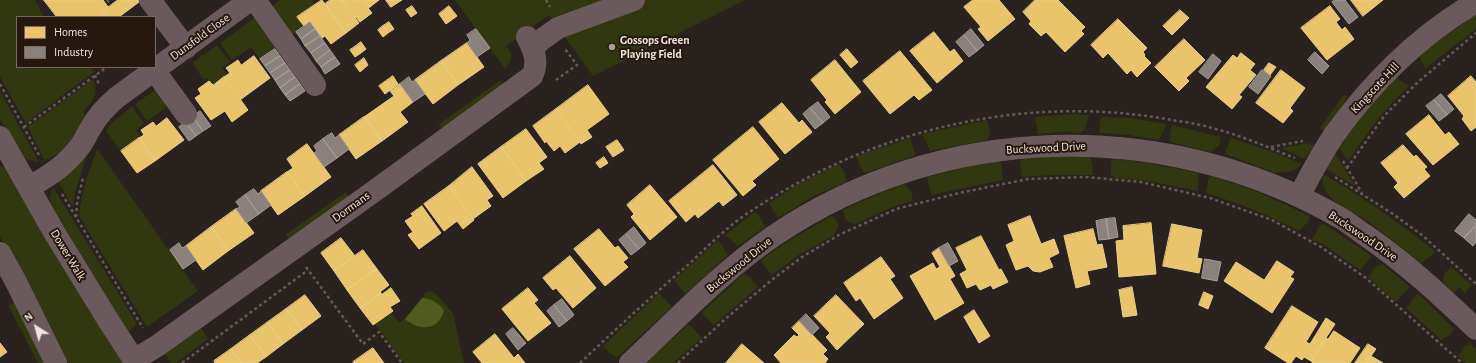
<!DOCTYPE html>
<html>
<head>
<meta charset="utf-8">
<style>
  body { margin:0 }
  #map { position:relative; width:1476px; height:363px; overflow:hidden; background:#2a221e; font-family:"Alegreya Sans",sans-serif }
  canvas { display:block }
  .legend { position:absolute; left:16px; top:16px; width:140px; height:52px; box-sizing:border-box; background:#26180f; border:1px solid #766a62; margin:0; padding:5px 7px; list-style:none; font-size:12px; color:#eee4de }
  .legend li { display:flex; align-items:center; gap:8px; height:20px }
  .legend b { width:20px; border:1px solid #766a62 }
  .north { position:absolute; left:16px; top:307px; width:40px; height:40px; -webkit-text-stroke:3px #26180f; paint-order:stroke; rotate:323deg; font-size:11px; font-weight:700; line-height:16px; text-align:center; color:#eee4de }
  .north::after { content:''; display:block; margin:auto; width:14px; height:18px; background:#eee4de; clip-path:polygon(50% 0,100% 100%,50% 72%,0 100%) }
</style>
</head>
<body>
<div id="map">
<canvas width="1476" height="363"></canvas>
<ul class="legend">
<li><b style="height:11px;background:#e9c46a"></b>Homes</li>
<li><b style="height:11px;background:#8a817c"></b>Industry</li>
</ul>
<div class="north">N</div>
</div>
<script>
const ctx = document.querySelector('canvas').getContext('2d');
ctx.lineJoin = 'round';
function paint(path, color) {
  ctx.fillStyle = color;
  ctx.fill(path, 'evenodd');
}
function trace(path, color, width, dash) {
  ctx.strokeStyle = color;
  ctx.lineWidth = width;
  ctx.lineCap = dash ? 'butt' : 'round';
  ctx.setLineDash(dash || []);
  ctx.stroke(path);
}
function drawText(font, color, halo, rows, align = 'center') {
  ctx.font = font + ' "Alegreya Sans",sans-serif';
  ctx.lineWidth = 4;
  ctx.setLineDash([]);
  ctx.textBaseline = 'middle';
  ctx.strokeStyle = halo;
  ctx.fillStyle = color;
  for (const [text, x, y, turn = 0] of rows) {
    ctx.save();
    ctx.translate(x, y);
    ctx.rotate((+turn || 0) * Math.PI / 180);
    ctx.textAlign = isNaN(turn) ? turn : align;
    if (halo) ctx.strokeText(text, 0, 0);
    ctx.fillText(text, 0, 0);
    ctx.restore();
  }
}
paint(new Path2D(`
  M 0,0 L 35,0 L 44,17 L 17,17 L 17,67 L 84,67 L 85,68 L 90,67 L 94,72 L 26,123 L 0,77 Z
  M 280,0 L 312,0 L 315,4 L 297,17 L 304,26 L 289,37 L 269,8 Z
  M 455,0 L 745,0 L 593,76 L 549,15 L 506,46 L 511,53 L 511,61 L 505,69 Z
  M 1476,14 L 1476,29 L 1425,69 L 1419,56 L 1420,54 Z
  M 258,15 L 280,45 L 260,59 L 251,47 L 232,60 L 220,43 Z
  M 217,45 L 230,62 L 222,68 L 227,75 L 213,85 L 207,78 L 204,80 L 192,63 Z
  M 1394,76 L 1409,86 C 1385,108 1367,133 1349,160 L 1347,160 L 1341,150 L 1337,148 L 1342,139 Z
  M 93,79 C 100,95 92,101 83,113 L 88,117 C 76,135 66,154 44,160 L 28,127 Z
  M 501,80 L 502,86 L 444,129 L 438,125 Z
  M 159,87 L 168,101 L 164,109 L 147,121 L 135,104 Z
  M 0,91 L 39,162 L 28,160 L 22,155 L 0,119 Z
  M 1344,95 L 1348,97 L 1324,131 L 1320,128 Z
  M 132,106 L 144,124 L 136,130 L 141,137 L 121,151 L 106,131 L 111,124 Z
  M 1074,114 L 1089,115 L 1087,124 L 1082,133 L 1061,132 L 1038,134 L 1035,117 Z
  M 1101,117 L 1131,118 L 1166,124 L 1162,135 L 1158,140 L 1129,135 L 1099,133 Z
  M 987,120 L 990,132 L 987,140 L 930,151 L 922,134 Z
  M 1172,125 L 1221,137 L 1219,146 L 1211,152 L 1170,142 L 1170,133 Z
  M 910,138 L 915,153 L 914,156 L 865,173 L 863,172 L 856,157 L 874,150 Z
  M 1231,138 L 1276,153 L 1302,164 L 1293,171 L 1274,173 L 1226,154 L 1226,150 Z
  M 1307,143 L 1314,146 L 1305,159 L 1281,148 Z
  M 97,149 L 198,291 L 147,327 L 79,216 C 81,192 89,171 97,149 Z
  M 1334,153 L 1337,156 L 1355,186 L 1324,168 Z
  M 87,154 L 75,193 L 73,207 L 58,182 Z
  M 1045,157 L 1090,157 L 1092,163 L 1093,175 L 1055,175 L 1022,177 L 1020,162 L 1021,159 Z
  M 999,159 L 1001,163 L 1003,180 L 931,195 L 927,177 Z
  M 1114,159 L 1147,163 L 1199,173 L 1198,191 L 1143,180 L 1115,178 L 1111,174 L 1111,162 Z
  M 839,164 L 845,174 L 846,182 L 814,196 L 778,218 L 769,203 L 800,183 Z
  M 0,165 L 9,171 L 126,363 L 64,363 L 21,275 L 0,237 Z
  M 1323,174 C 1363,197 1400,223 1436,252 L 1421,263 C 1402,248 1383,232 1363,218 C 1353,212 1337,205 1330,197 C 1324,190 1321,183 1323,174 Z
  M 1212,176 L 1256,191 L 1310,216 L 1309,221 L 1299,231 C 1269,215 1238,203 1206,193 L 1209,178 Z
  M 905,184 L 911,191 L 913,201 L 895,206 L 855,224 L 846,221 L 843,210 L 883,192 Z
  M 53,187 L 136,322 L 135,326 L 128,332 L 52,210 C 49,201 50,196 53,187 Z
  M 346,192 L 349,198 L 291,240 L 285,235 Z
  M 755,212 L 759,215 L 765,227 L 738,246 L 725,235 Z
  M 831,216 L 835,218 L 839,225 L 834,235 L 799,255 L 772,275 L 764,266 L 762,259 L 787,242 Z
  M 1324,224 L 1372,256 L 1360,270 L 1323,244 L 1312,240 L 1320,225 Z
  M 717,241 L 720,242 L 728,255 L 685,294 L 674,280 Z
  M 1382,264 L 1408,285 L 1409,288 L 1396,302 L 1368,277 L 1376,266 Z
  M 1451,267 L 1472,285 L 1465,293 L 1459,287 L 1454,293 L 1443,282 L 1444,274 Z
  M 744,274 L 750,277 L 758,287 L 714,325 L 701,313 Z
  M 426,292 L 433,292 L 437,295 L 453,313 L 464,363 L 404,363 L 375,324 L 391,312 L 399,323 L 405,319 L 412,325 L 427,298 L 422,298 Z
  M 659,293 L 672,307 L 617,357 L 609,353 L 603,346 Z
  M 1418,293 L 1454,329 L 1450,335 L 1441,340 L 1406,308 Z
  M 17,302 L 48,363 L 38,363 L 8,305 Z
  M 689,324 L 702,338 L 673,363 L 646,363 Z
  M 200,327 L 208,339 L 176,363 L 171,363 L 165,353 Z
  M 1471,344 L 1476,349 L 1476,363 L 1466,363 L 1458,356 L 1465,346 Z`), '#31370f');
paint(new Path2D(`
  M 422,298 C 431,298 438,303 444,310 C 440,330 419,332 405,319 Z`), '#515a1f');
const homes = new Path2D(`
  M 44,0 L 103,0 L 108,7 L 103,11 L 108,17 L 57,17 Z
  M 118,0 L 138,0 L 139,2 L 119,17 L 108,17 L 103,11 Z
  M 322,0 L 346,33 L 331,44 L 325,36 L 322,38 L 310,22 L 304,26 L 297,17 Z
  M 330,0 L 342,0 L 359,23 L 346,33 L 325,4 Z
  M 342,0 L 365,0 L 370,7 L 368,8 L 372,13 L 360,22 L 356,17 L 355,17 Z
  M 365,0 L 379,0 L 370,7 Z
  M 386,0 L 402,0 L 391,7 Z
  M 973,0 L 999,0 L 1015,19 L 988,41 L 978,29 L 981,27 L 964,7 Z
  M 1035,0 L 1058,0 L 1085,27 L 1081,31 L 1084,34 L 1065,52 L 1046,32 L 1041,36 L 1029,24 L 1031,21 L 1023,12 Z
  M 1351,0 L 1383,0 L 1363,16 Z
  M 412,6 L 417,13 L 411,17 L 406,10 Z
  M 449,6 L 457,16 L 446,24 L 439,14 Z
  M 1330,6 L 1340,19 L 1336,22 L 1342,30 L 1345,27 L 1354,39 L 1327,60 L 1301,28 Z
  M 1180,10 L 1189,18 L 1172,35 L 1163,26 Z
  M 1118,19 L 1147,48 L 1143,52 L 1145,55 L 1144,56 L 1151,63 L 1137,77 L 1131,70 L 1127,74 L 1108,53 L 1103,58 L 1091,45 Z
  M 389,22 L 394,29 L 388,33 L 383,26 Z
  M 383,26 L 388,33 L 383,37 L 378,30 Z
  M 934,32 L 950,52 L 954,49 L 963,61 L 937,83 L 910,51 Z
  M 1184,39 L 1205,60 L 1186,78 L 1189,81 L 1179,91 L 1155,67 Z
  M 361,42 L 366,49 L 361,53 L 356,46 Z
  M 467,43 L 484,67 L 458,85 L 441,61 Z
  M 356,46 L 361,53 L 355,57 L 350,50 Z
  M 847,49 L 858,62 L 851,68 L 840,55 Z
  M 900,51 L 932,90 L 919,100 L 914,95 L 890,114 L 863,81 Z
  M 1241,53 L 1255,64 L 1250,70 L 1256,75 L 1239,95 L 1242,97 L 1232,109 L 1206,87 L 1233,55 L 1237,58 Z
  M 254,56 L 270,78 L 240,100 L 224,77 L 230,73 L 226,68 L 238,60 L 241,65 Z
  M 364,58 L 368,65 L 360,72 L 355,65 Z
  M 835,60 L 861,92 L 835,114 L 825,102 L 827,100 L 811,80 Z
  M 441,61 L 458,85 L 433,104 L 415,80 Z
  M 1269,63 L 1276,67 L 1270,75 L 1264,70 Z
  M 1281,70 L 1305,88 L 1290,108 L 1293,111 L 1283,123 L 1256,103 Z
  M 393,76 L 398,84 L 385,94 L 379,86 Z
  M 1471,76 L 1476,82 L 1476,127 L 1471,131 L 1462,119 L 1464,116 L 1448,96 Z
  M 224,77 L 248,110 L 232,122 L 225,111 L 211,120 L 195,98 L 201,94 L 198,89 L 209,81 L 213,85 Z
  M 400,84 L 413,102 L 400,112 L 408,122 L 382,141 L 364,117 L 394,96 L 390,91 Z
  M 588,85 L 609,114 L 587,130 L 592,137 L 581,144 L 556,109 Z
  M 782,103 L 799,123 L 802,120 L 812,132 L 785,154 L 759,122 Z
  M 556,109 L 580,142 L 565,153 L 560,146 L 554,151 L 546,141 L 545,143 L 533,126 Z
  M 1429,115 L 1445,135 L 1449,132 L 1459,144 L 1433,165 L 1406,134 Z
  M 364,117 L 382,141 L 356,159 L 339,135 Z
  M 167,118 L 184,140 L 155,161 L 139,138 L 144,135 L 141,130 L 153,122 L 156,126 Z
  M 753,127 L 779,159 L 752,181 L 756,185 L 743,196 L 713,160 Z
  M 526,129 L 547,157 L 539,163 L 544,169 L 526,181 L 501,147 Z
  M 139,138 L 155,161 L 137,173 L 121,151 Z
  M 617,140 L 624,150 L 613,157 L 606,147 Z
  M 307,144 L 331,177 L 305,196 L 287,172 L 293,168 L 287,159 Z
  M 1403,145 L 1414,157 L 1416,155 L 1427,167 L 1424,169 L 1430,176 L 1404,198 L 1394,187 L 1398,183 L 1381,163 Z
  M 501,147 L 526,181 L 503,198 L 478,164 Z
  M 604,157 L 608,163 L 600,168 L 596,163 Z
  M 713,165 L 737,195 L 723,206 L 719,201 L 698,218 L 695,214 L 686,222 L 669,201 Z
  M 472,167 L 493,196 L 487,200 L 491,206 L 473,219 L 449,186 Z
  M 287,172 L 305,196 L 278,215 L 261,191 Z
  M 650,185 L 677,217 L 650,240 L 631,217 L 634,214 L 627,205 Z
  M 449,186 L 474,220 L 463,229 L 457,221 L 444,231 L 424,204 Z
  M 422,206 L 441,233 L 419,249 L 408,235 L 413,232 L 405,221 L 413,216 L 411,214 Z
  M 236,209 L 254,233 L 228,251 L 211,227 Z
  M 1030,216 L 1041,244 L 1054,239 L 1059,253 L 1049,258 L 1053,267 L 1040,272 L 1033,271 L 1028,266 L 1016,270 L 1006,245 L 1014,241 L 1008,225 Z
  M 1151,223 L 1156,274 L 1119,277 L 1116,241 L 1124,240 L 1123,226 Z
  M 1172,224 L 1202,230 L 1197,258 L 1202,259 L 1199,273 L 1163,266 Z
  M 211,227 L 228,251 L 203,270 L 186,246 Z
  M 599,229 L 615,248 L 618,246 L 628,258 L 623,262 L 628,267 L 605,286 L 574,249 Z
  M 1093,229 L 1097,245 L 1102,244 L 1107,267 L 1087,271 L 1090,284 L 1076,288 L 1064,236 Z
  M 981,236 L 999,270 L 1001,269 L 1008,282 L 993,289 L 991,285 L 980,290 L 976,284 L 967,288 L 960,274 L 967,270 L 956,248 Z
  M 341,238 L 355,256 L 334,271 L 321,253 Z
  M 939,248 L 955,276 L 950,279 L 964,303 L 935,320 L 910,276 L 933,263 L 936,269 L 940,267 L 932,253 Z
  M 363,250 L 377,269 L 347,290 L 334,271 Z
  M 570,256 L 596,288 L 573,308 L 556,288 L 553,290 L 543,278 Z
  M 881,257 L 895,276 L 890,279 L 903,298 L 874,319 L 860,298 L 856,301 L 844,283 Z
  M 1277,261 L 1294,272 L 1290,277 L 1294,279 L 1272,313 L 1224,281 L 1236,262 L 1264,280 Z
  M 377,269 L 389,285 L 380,292 L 381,293 L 360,308 L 347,290 Z
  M 1132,287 L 1137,315 L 1123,317 L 1119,290 Z
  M 391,288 L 400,301 L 390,307 L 393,311 L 373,325 L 360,308 L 381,293 L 382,294 Z
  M 528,288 L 538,300 L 534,303 L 551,323 L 528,341 L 502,309 Z
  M 1204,292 L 1213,296 L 1208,309 L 1199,305 Z
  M 305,295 L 321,316 L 302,330 L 286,309 Z
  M 836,295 L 864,324 L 837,350 L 826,337 L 830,333 L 814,316 Z
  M 1292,306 L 1318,322 L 1306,342 L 1310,344 L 1326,318 L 1335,324 L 1311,361 L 1304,357 L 1302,360 L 1296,356 L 1291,363 L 1288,363 L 1265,348 Z
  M 286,309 L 302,330 L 283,344 L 268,322 Z
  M 974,310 L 990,336 L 979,343 L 964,317 Z
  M 799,321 L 827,350 L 823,354 L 828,359 L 825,363 L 781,363 L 774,355 L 794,335 L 797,337 L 799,335 L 792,328 Z
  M 268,322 L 283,344 L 266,357 L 250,335 Z
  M 1334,331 L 1360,348 L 1350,363 L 1313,363 L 1311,361 L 1326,338 L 1328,339 Z
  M 495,334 L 514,358 L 518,354 L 525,363 L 482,363 L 473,352 Z
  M 250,335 L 266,357 L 257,363 L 242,363 L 231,349 Z
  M 0,343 L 7,352 L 0,357 Z
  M 742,344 L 764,363 L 726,363 Z
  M 1368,344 L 1376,349 L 1371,356 L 1367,363 L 1355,363 Z
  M 373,348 L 384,363 L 354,363 L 353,362 Z
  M 231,349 L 242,363 L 215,363 L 214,361 Z
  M 1371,356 L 1383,363 L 1367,363 Z`);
paint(homes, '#e9c46a');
trace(homes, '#eace8d', 1);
const industry = new Path2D(`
  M 1335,0 L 1345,0 L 1358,17 L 1349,24 L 1332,2 Z
  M 310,22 L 315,29 L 301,39 L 296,32 Z
  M 315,29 L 320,36 L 305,46 L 301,39 Z
  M 476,29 L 490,48 L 477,57 L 467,43 L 470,40 L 467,35 Z
  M 971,29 L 984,45 L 977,51 L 964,35 Z
  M 964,35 L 977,51 L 969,57 L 956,42 Z
  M 320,36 L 325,43 L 311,53 L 305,46 Z
  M 325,43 L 330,50 L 316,61 L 311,53 Z
  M 275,49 L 280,56 L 265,66 L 260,59 Z
  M 330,50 L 335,57 L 321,67 L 316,61 Z
  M 1315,52 L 1329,66 L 1322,74 L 1308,60 Z
  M 1213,54 L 1221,61 L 1208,79 L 1199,72 Z
  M 280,56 L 285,63 L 270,73 L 265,66 Z
  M 335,57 L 340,64 L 325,74 L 321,67 Z
  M 285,63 L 290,70 L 275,80 L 270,73 Z
  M 290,70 L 295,77 L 280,88 L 275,80 Z
  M 1262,70 L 1271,76 L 1258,94 L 1249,87 Z
  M 295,77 L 300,84 L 285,95 L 280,88 Z
  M 409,77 L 412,82 L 415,80 L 425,94 L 413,102 L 400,84 Z
  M 300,84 L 305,91 L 290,101 L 285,95 Z
  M 1441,94 L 1454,109 L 1447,115 L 1434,100 Z
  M 1434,100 L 1447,115 L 1439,121 L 1426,106 Z
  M 818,102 L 830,117 L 823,123 L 810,108 Z
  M 810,108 L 823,123 L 815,129 L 803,114 Z
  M 200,111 L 211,126 L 203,131 L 193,117 Z
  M 193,117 L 203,131 L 196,136 L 186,122 Z
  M 186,122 L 196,136 L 189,141 L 179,127 Z
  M 332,133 L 335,138 L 339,135 L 349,149 L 337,158 L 323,139 Z
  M 323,139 L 337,158 L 324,167 L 314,153 L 317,151 L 314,146 Z
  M 254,189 L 258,194 L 261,191 L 271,205 L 259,214 L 245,195 Z
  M 245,195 L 259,214 L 246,223 L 236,209 L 240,207 L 236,202 Z
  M 1469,214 L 1476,220 L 1476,225 L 1464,238 L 1455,231 Z
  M 1115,218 L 1118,237 L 1109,239 L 1106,219 Z
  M 1106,219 L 1109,239 L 1099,240 L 1096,221 Z
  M 1476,225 L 1476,242 L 1473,246 L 1464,238 Z
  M 634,227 L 646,243 L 639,249 L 626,234 Z
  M 626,234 L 639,249 L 631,255 L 619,240 Z
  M 179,243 L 182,248 L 186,246 L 196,260 L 183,269 L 170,250 Z
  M 948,243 L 958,261 L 949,266 L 939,248 Z
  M 1205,259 L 1221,262 L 1217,281 L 1202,278 Z
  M 562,299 L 574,315 L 567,321 L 554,305 Z
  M 554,305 L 567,321 L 559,327 L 547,311 Z
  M 806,314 L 819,328 L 812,335 L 799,321 Z
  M 513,328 L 526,343 L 518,350 L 506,334 Z`);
paint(industry, '#8a817c');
trace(industry, '#a89f99', 1);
trace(new Path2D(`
  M 107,0 L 111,5
  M 546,0 L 550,7
  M 95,75 L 99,84
  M 556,80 L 577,65 L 565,49
  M 0,84 L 39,155
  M 24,127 L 107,67
  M 1271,147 L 1303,141
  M 1343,161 L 1362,193
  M 1347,168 L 1385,115 L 1418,82 L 1476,33
  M 1335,177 L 1393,214 L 1422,235 L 1476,284
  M 62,194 L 143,328
  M 76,217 L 77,203 L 83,178
  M 306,267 L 363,344 L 379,332 L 402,363
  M 182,363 L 308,270
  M 580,363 C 616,329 652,296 690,263 C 709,245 729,225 751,211 C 875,129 1025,93 1172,120 C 1185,122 1199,124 1212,128 C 1240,135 1267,147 1295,158
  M 678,363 L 724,320 L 773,279 L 802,257 L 839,235 L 896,209 L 959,193 L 1028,179 L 1086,177 L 1141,182 L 1210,198 L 1272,220 L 1321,247 L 1366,278 L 1462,363`), '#655858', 2.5, [3, 3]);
trace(new Path2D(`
  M 150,0 L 186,48
  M 255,0 L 315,85
  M 533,48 L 541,40 L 558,28 L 634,0
  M 154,70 L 186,114
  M 0,137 L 54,232 L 108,320 L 136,363
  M 29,187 C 51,175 66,165 81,145 C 85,139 88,132 92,126 C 98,115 107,106 116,98 L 250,0
  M 1299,196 C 1310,176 1321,154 1334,135 C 1372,82 1420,35 1476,2
  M 0,253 L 15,280 L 56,363
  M 134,360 L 157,346 L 373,192 L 532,76 C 539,62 534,50 527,37
  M 630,363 C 677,319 722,271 775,235 C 942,122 1163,117 1337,216 C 1347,221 1356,229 1365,235 C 1406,263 1440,295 1476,329`), '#6b5a5d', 22);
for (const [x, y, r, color] of [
  [612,47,4,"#a9a09b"]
]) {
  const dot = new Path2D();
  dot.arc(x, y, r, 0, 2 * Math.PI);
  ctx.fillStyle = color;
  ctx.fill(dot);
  trace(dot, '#26180f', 1.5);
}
drawText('12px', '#eee4de', '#26180f', [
  ["Dunsfold Close",200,37,-36],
  ["Kingscote Hill",1375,88,-47],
  ["Buckswood Drive",1046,148,-3],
  ["Dormans",351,207,-36],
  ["Buckswood Drive",1363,236,34],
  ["Dower Walk",68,255,59],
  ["Buckswood Drive",739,265,-39]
]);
drawText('bold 12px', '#eee4de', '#26180f', [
  ["Gossops Green",620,40],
  ["Playing Field",620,54]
], 'left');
</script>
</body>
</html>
